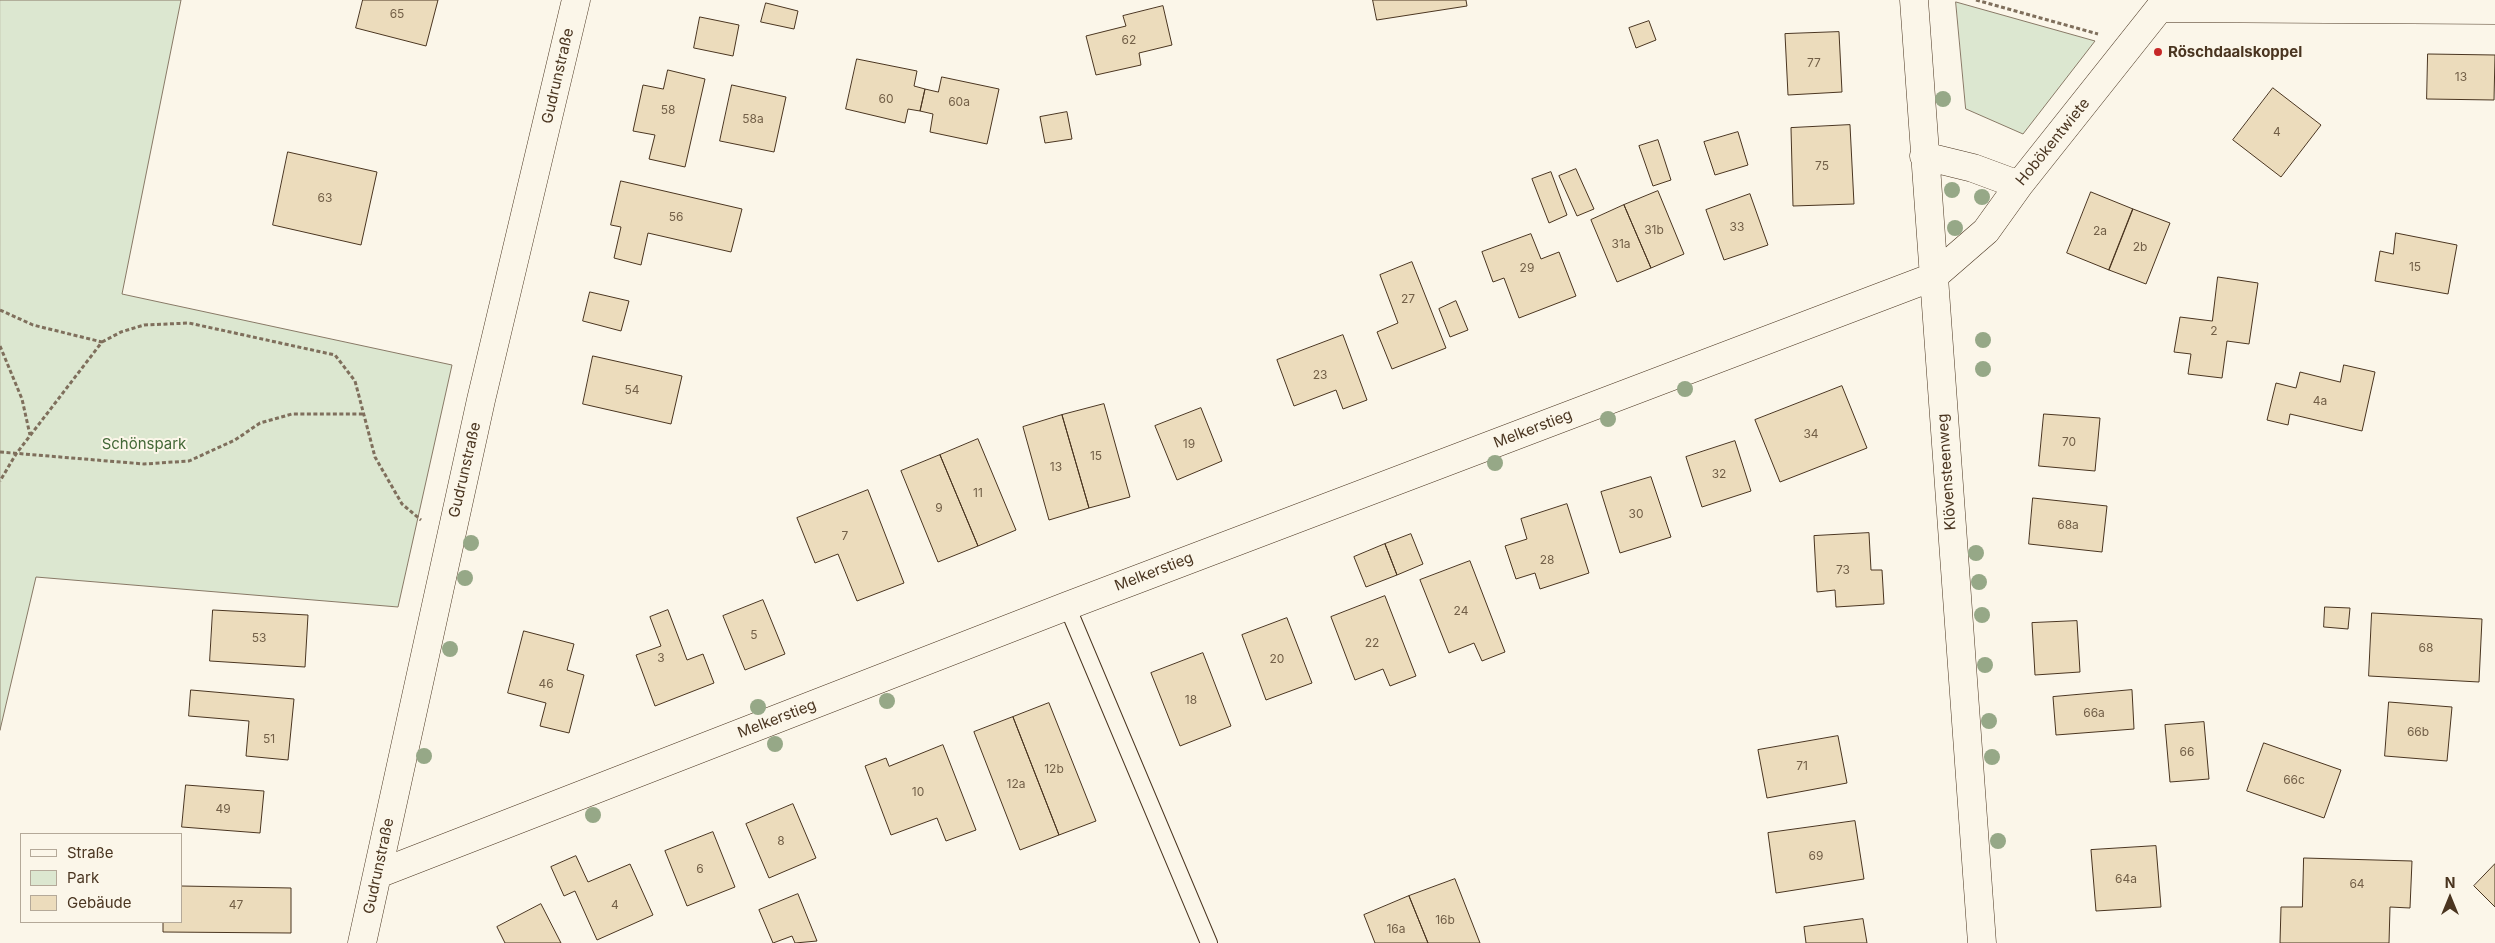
<!DOCTYPE html>
<html>
<head>
<meta charset="utf-8">
<style>
  body { margin:0 }
  #map { position:relative; width:2495px; height:943px; overflow:hidden; background:#fbf6e9; font-family:Inter,sans-serif }
  canvas { display:block }
  .legend { position:absolute; left:20px; top:833px; width:162px; height:90px; box-sizing:border-box; background:#fbf6e9; border:1px solid #b4a999; margin:0; padding:6px 9px; list-style:none; font-size:15px; color:#4a3520 }
  .legend li { display:flex; align-items:center; gap:10px; height:25px }
  .legend b { width:25px; border:1px solid #b4a999 }
  .north { position:absolute; left:2425px; top:873px; width:50px; height:50px; -webkit-text-stroke:4px #fbf6e9; paint-order:stroke; rotate:0deg; font-size:14px; font-weight:700; line-height:20px; text-align:center; color:#4a3520 }
  .north::after { content:''; display:block; margin:auto; width:18px; height:22px; background:#4a3520; clip-path:polygon(50% 0,100% 100%,50% 72%,0 100%) }
</style>
</head>
<body>
<div id="map">
<canvas width="2495" height="943"></canvas>
<ul class="legend">
<li><b style="height:6px;background:#fbf6e9"></b>Straße</li>
<li><b style="height:14px;background:#dce7d0"></b>Park</li>
<li><b style="height:14px;background:#ecdcbc"></b>Gebäude</li>
</ul>
<div class="north">N</div>
</div>
<script>
const ctx = document.querySelector('canvas').getContext('2d');
ctx.lineJoin = 'round';
function paint(path, color) {
  ctx.fillStyle = color;
  ctx.fill(path, 'evenodd');
}
function trace(path, color, width, dash) {
  ctx.strokeStyle = color;
  ctx.lineWidth = width;
  ctx.lineCap = dash ? 'butt' : 'round';
  ctx.setLineDash(dash || []);
  ctx.stroke(path);
}
function drawText(font, color, halo, rows, align = 'center') {
  ctx.font = font + ' Inter,sans-serif';
  ctx.lineWidth = 4;
  ctx.setLineDash([]);
  ctx.textBaseline = 'middle';
  ctx.strokeStyle = halo;
  ctx.fillStyle = color;
  for (const [text, x, y, turn = 0] of rows) {
    ctx.save();
    ctx.translate(x, y);
    ctx.rotate((+turn || 0) * Math.PI / 180);
    ctx.textAlign = isNaN(turn) ? turn : align;
    if (halo) ctx.strokeText(text, 0, 0);
    ctx.fillText(text, 0, 0);
    ctx.restore();
  }
}
const green = new Path2D(`
  M 0,0 L 181,0 L 122,294 L 452,365 L 398,607 L 36,577 L 0,730 Z
  M 1956,2 L 2095,41 L 2023,134 L 1966,109 Z`);
paint(green, '#dce7d0');
trace(green, '#887966', 1);
const building = new Path2D(`
  M 363,0 L 438,0 L 426,46 L 356,28 Z
  M 1373,0 L 1466,0 L 1467,6 L 1377,20 Z
  M 766,3 L 798,11 L 794,29 L 761,22 Z
  M 1163,6 L 1172,45 L 1139,53 L 1141,65 L 1096,75 L 1086,36 L 1126,26 L 1123,16 Z
  M 700,17 L 739,25 L 733,56 L 694,48 Z
  M 1649,21 L 1656,40 L 1636,48 L 1629,28 Z
  M 1839,32 L 1842,92 L 1788,95 L 1785,34 Z
  M 2428,54 L 2495,55 L 2494,100 L 2427,99 Z
  M 857,59 L 917,71 L 914,86 L 925,89 L 920,111 L 908,109 L 905,123 L 846,109 Z
  M 668,70 L 705,79 L 685,167 L 649,159 L 655,135 L 633,131 L 643,85 L 663,89 Z
  M 942,77 L 999,89 L 987,144 L 930,132 L 933,114 L 920,111 L 925,89 L 938,92 Z
  M 732,85 L 786,97 L 774,152 L 720,141 Z
  M 2273,88 L 2321,125 L 2281,177 L 2233,140 Z
  M 1067,112 L 1072,139 L 1045,143 L 1040,117 Z
  M 1850,125 L 1854,204 L 1793,206 L 1791,128 Z
  M 1738,132 L 1748,165 L 1715,175 L 1704,142 Z
  M 1658,140 L 1671,180 L 1653,186 L 1639,146 Z
  M 288,152 L 377,172 L 361,245 L 273,225 Z
  M 1576,169 L 1594,209 L 1577,216 L 1559,176 Z
  M 1551,172 L 1567,215 L 1549,223 L 1532,179 Z
  M 621,181 L 742,209 L 731,252 L 648,233 L 641,265 L 614,258 L 621,227 L 611,225 Z
  M 1658,191 L 1684,254 L 1651,268 L 1624,205 Z
  M 2091,192 L 2133,209 L 2109,270 L 2067,253 Z
  M 1750,194 L 1768,245 L 1724,260 L 1706,210 Z
  M 1624,205 L 1651,268 L 1617,282 L 1591,220 Z
  M 2133,209 L 2170,223 L 2146,284 L 2109,270 Z
  M 2396,233 L 2457,245 L 2448,294 L 2375,281 L 2380,251 L 2393,254 Z
  M 1531,234 L 1541,259 L 1559,252 L 1576,296 L 1519,318 L 1504,278 L 1493,282 L 1482,252 Z
  M 1412,262 L 1446,348 L 1392,369 L 1377,332 L 1398,323 L 1380,275 Z
  M 2218,277 L 2258,283 L 2249,344 L 2227,341 L 2222,378 L 2188,374 L 2191,354 L 2174,352 L 2180,317 L 2212,321 Z
  M 590,292 L 629,301 L 621,331 L 583,321 Z
  M 1456,301 L 1468,330 L 1450,337 L 1439,309 Z
  M 1343,335 L 1367,400 L 1343,409 L 1336,390 L 1294,406 L 1277,360 Z
  M 593,356 L 682,376 L 671,424 L 583,404 Z
  M 2344,365 L 2375,372 L 2362,431 L 2290,414 L 2288,425 L 2267,420 L 2276,383 L 2296,388 L 2300,372 L 2340,382 Z
  M 1842,386 L 1867,448 L 1780,482 L 1755,420 Z
  M 1104,404 L 1130,497 L 1089,508 L 1062,415 Z
  M 1201,408 L 1222,461 L 1177,480 L 1155,426 Z
  M 2044,414 L 2100,418 L 2095,471 L 2039,466 Z
  M 1062,415 L 1089,508 L 1049,520 L 1023,427 Z
  M 978,439 L 1016,530 L 978,546 L 940,455 Z
  M 1735,441 L 1751,491 L 1702,507 L 1686,457 Z
  M 940,455 L 978,546 L 938,562 L 901,471 Z
  M 1651,477 L 1671,537 L 1620,553 L 1601,492 Z
  M 868,490 L 904,583 L 857,601 L 838,554 L 815,563 L 797,518 Z
  M 2033,498 L 2107,506 L 2102,552 L 2029,544 Z
  M 1567,504 L 1589,573 L 1540,589 L 1535,573 L 1516,579 L 1505,546 L 1527,539 L 1521,519 Z
  M 1869,533 L 1871,570 L 1882,570 L 1884,604 L 1836,607 L 1835,590 L 1817,592 L 1814,536 Z
  M 1411,534 L 1423,564 L 1397,575 L 1385,544 Z
  M 1385,544 L 1397,575 L 1366,587 L 1354,557 Z
  M 1470,561 L 1505,652 L 1482,661 L 1474,643 L 1449,653 L 1420,580 Z
  M 1385,596 L 1416,676 L 1390,686 L 1383,669 L 1355,680 L 1331,617 Z
  M 763,600 L 785,654 L 745,670 L 723,616 Z
  M 2325,607 L 2350,608 L 2348,629 L 2324,627 Z
  M 213,610 L 308,615 L 305,667 L 210,661 Z
  M 668,610 L 687,660 L 703,654 L 714,683 L 655,706 L 636,655 L 661,646 L 650,617 Z
  M 2372,613 L 2482,619 L 2479,682 L 2369,676 Z
  M 1287,618 L 1312,683 L 1266,700 L 1242,635 Z
  M 2077,621 L 2080,672 L 2035,675 L 2032,623 Z
  M 524,631 L 574,644 L 567,670 L 584,675 L 569,733 L 540,726 L 546,703 L 508,693 Z
  M 1203,653 L 1231,726 L 1180,746 L 1151,673 Z
  M 191,690 L 294,699 L 288,760 L 246,756 L 249,721 L 189,716 Z
  M 2132,690 L 2134,729 L 2056,735 L 2053,697 Z
  M 2389,702 L 2452,707 L 2447,761 L 2385,756 Z
  M 1049,703 L 1096,821 L 1059,835 L 1013,717 Z
  M 1013,717 L 1059,835 L 1020,850 L 974,732 Z
  M 2204,722 L 2209,779 L 2170,782 L 2165,725 Z
  M 1838,736 L 1847,783 L 1767,798 L 1758,750 Z
  M 2264,743 L 2341,770 L 2324,818 L 2247,791 Z
  M 943,745 L 976,830 L 946,841 L 937,818 L 891,835 L 865,766 L 886,758 L 889,766 Z
  M 186,785 L 264,791 L 260,833 L 182,827 Z
  M 793,804 L 816,858 L 769,878 L 746,824 Z
  M 1855,821 L 1864,879 L 1776,893 L 1768,833 Z
  M 713,832 L 735,887 L 687,906 L 665,851 Z
  M 2156,846 L 2161,907 L 2096,911 L 2091,850 Z
  M 576,856 L 588,882 L 630,864 L 653,915 L 597,940 L 575,891 L 564,896 L 551,867 Z
  M 2304,858 L 2412,861 L 2410,908 L 2390,907 L 2389,943 L 2280,943 L 2281,907 L 2302,907 Z
  M 2495,864 L 2495,907 L 2474,886 Z
  M 1455,879 L 1480,943 L 1428,943 L 1409,896 Z
  M 181,886 L 291,888 L 291,933 L 163,932 L 163,922 L 181,922 Z
  M 798,894 L 817,941 L 795,943 L 792,936 L 773,943 L 759,910 Z
  M 1409,896 L 1428,943 L 1375,943 L 1364,915 Z
  M 541,904 L 561,943 L 505,943 L 497,927 Z
  M 1863,919 L 1867,943 L 1806,943 L 1804,927 Z`);
paint(building, '#ecdcbc');
trace(building, '#4a3520', 1);
const service = new Path2D(`
  M 1067,606 L 1209,943`);
const minor = new Path2D(`
  M 1914,0 L 1982,943
  M 2160,8 L 2495,10
  M 1924,156 L 1973,168 L 2019,185
  M 378,874 L 1067,606 L 1933,277 L 1986,231 L 2019,185 L 2166,0
  M 362,943 L 481,400 L 576,0`);
trace(service, '#4a3520', 18);
trace(minor, '#4a3520', 29);
trace(new Path2D(`
  M 1976,0 L 2098,34
  M 0,310 L 33,325 L 102,342 L 16,454 L 0,481
  M 102,342 L 121,332 L 144,325 L 189,323 L 335,355 L 355,381 L 375,457 L 402,504 L 421,520
  M 0,346 L 22,399 L 30,435
  M 0,452 L 144,464 L 189,461 L 235,440 L 260,423 L 292,414 L 363,414`), '#7f6f5c', 3, [4, 2.5]);
trace(service, '#fbf6e9', 16);
trace(minor, '#fbf6e9', 28);
ctx.fillStyle = '#96a887';
for (const [x, y] of [
  [1943,99],
  [1952,190],
  [1982,197],
  [1955,228],
  [1983,340],
  [1983,369],
  [1685,389],
  [1608,419],
  [1495,463],
  [471,543],
  [1976,553],
  [465,578],
  [1979,582],
  [1982,615],
  [450,649],
  [1985,665],
  [887,701],
  [758,707],
  [1989,721],
  [775,744],
  [424,756],
  [1992,757],
  [593,815],
  [1998,841]
]) {
  ctx.beginPath();
  ctx.arc(x, y, 8, 0, 2 * Math.PI);
  ctx.fill();
}
for (const [x, y, r, color] of [
  [2158,52,5,"#c62828"]
]) {
  const dot = new Path2D();
  dot.arc(x, y, r, 0, 2 * Math.PI);
  ctx.fillStyle = color;
  ctx.fill(dot);
  trace(dot, '#fbf6e9', 2);
}
drawText('12px', '#725f47', null, [
  ["65",397,14],
  ["62",1129,40],
  ["77",1814,63],
  ["13",2461,77],
  ["60",886,99],
  ["60a",959,102],
  ["58",668,110],
  ["58a",753,119],
  ["4",2277,132],
  ["75",1822,166],
  ["63",325,198],
  ["56",676,217],
  ["33",1737,227],
  ["31b",1654,230],
  ["2a",2100,231],
  ["31a",1621,244],
  ["2b",2140,247],
  ["15",2415,267],
  ["29",1527,268],
  ["27",1408,299],
  ["2",2214,331],
  ["23",1320,375],
  ["54",632,390],
  ["4a",2320,401],
  ["34",1811,434],
  ["70",2069,442],
  ["19",1189,444],
  ["15",1096,456],
  ["13",1056,467],
  ["32",1719,474],
  ["11",978,493],
  ["9",939,508],
  ["30",1636,514],
  ["68a",2068,525],
  ["7",845,536],
  ["28",1547,560],
  ["73",1843,570],
  ["24",1461,611],
  ["5",754,635],
  ["53",259,638],
  ["22",1372,643],
  ["68",2426,648],
  ["3",661,658],
  ["20",1277,659],
  ["46",546,684],
  ["18",1191,700],
  ["66a",2094,713],
  ["66b",2418,732],
  ["51",269,739],
  ["66",2187,752],
  ["71",1802,766],
  ["12b",1054,769],
  ["66c",2294,780],
  ["12a",1016,784],
  ["10",918,792],
  ["49",223,809],
  ["8",781,841],
  ["69",1816,856],
  ["6",700,869],
  ["64a",2126,879],
  ["64",2357,884],
  ["47",236,905],
  ["4",615,905],
  ["16b",1445,920],
  ["16a",1396,929]
]);
drawText('bold 15px', '#4a3520', '#fbf6e9', [
  ["Röschdaalskoppel",2168,52]
], 'left');
drawText('15px', '#4a3520', '#fbf6e9', [
  ["Gudrunstraße",558,76,-77],
  ["Hobökentwiete",2053,142,-51],
  ["Melkerstieg",1533,429,-21],
  ["Gudrunstraße",465,470,-77],
  ["Klövensteenweg",1947,472,-94],
  ["Melkerstieg",1154,572,-21],
  ["Melkerstieg",777,719,-21],
  ["Gudrunstraße",379,866,-78]
]);
drawText('15px', '#436837', '#fbf6e9', [
  ["Schönspark",144,444]
]);
</script>
</body>
</html>
